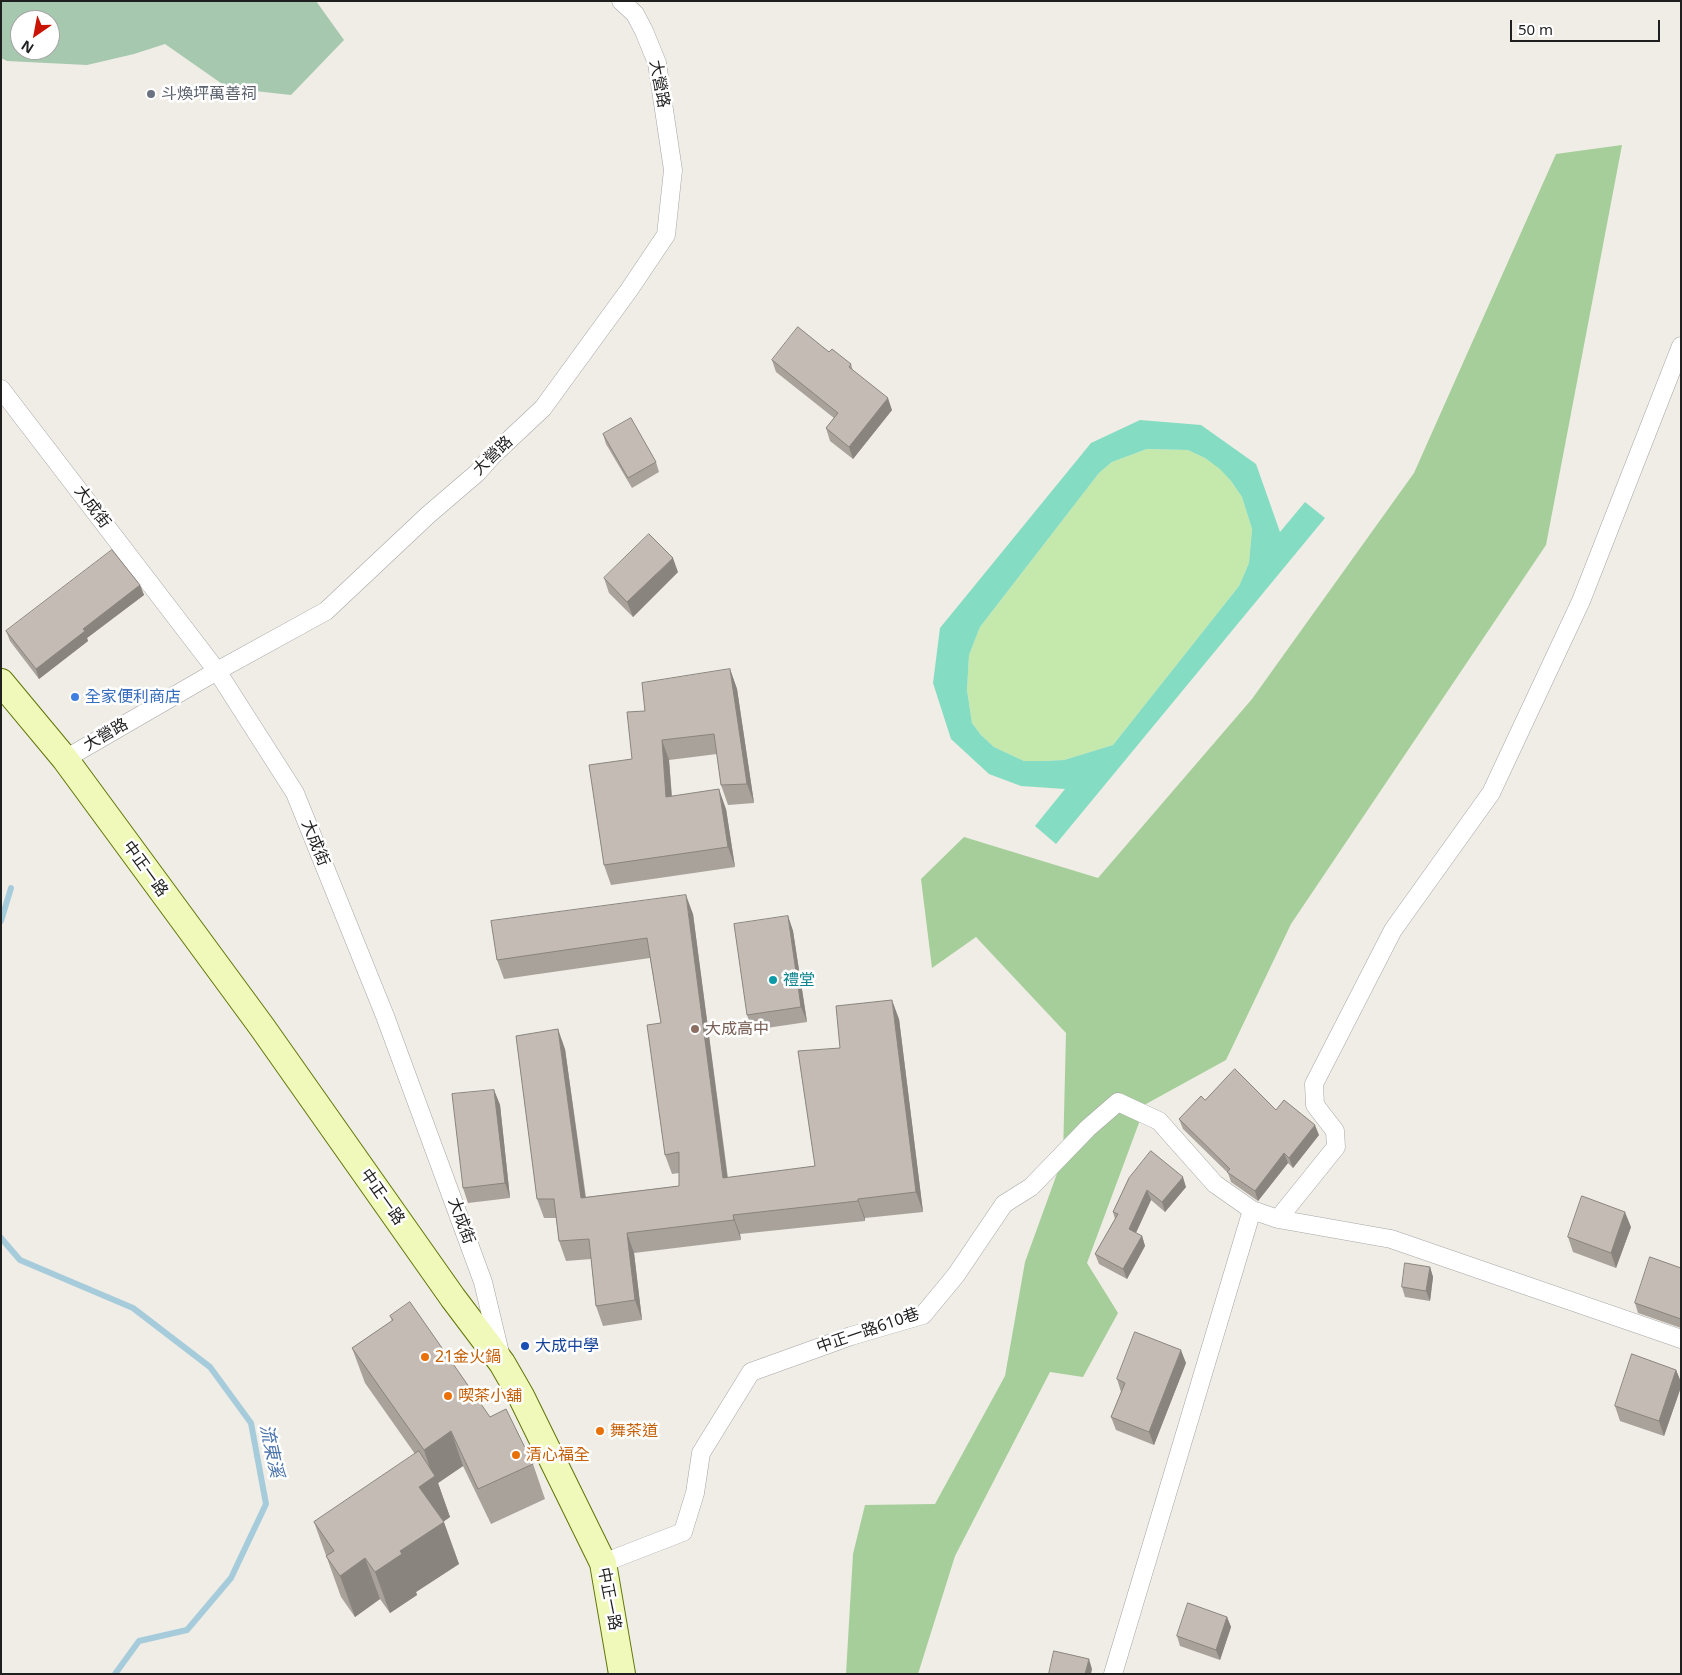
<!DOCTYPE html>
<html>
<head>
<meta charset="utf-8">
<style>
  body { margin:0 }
  #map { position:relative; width:1682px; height:1675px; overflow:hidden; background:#efede5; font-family:"Noto Sans",sans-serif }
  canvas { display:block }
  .frame { position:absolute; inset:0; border:2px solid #1f1f1f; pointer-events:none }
  .north { position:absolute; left:10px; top:10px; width:50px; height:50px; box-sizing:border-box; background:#fff; border:1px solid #a5a5a5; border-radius:50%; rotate:213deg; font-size:14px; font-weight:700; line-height:20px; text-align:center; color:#1f1f1f }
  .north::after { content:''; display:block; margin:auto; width:18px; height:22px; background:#ca1403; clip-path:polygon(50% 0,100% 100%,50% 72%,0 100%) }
  .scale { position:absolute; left:1510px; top:20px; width:150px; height:22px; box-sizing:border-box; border:2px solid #1f1f1f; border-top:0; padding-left:6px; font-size:15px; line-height:18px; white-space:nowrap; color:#1f1f1f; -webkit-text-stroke:4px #fff; paint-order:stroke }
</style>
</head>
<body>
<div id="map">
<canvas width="1682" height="1675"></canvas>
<div class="frame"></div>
<div class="north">N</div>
<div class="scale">50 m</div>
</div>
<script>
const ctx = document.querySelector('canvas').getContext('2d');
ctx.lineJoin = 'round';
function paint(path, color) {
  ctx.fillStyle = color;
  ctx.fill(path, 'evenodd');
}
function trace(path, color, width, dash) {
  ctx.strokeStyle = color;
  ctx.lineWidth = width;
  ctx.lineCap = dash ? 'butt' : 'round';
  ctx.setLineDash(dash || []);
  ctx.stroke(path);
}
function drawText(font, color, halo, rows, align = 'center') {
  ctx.font = font + ' "Noto Sans","Noto Sans TC",sans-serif';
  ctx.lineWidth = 5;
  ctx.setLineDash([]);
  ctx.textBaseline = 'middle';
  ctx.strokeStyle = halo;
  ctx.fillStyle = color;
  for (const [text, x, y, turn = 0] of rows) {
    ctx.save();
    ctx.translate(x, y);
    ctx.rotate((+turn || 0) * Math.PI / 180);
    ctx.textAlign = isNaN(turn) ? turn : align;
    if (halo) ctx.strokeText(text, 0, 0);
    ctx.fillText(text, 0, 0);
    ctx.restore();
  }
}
paint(new Path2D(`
  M 1147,449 L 1188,450 L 1205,458 L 1220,468 L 1231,481 L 1242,497 L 1252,529 L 1249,563 L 1239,586 L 1113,745 L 1064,760 L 1043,761 L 1024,761 L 994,747 L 981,735 L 972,723 L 967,690 L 969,655 L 980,627 L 1099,473 L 1112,462 Z`), '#c5e9ac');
paint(new Path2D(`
  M 1622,145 L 1546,545 L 1291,924 L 1226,1060 L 1146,1104 L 1087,1263 L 1118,1313 L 1083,1377 L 1050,1372 L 955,1556 L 918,1674 L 846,1674 L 853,1554 L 865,1505 L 935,1504 L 1005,1376 L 1025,1262 L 1063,1157 L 1066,1033 L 976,937 L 932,968 L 921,879 L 964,837 L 1098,878 L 1252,699 L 1414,473 L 1556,154 Z`), '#a5ce9a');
paint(new Path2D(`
  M 1,1 L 316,1 L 344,40 L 291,95 L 228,88 L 165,44 L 134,54 L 87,65 L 7,61 L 1,58 ZM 20,20 L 50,20 L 50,50 L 20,50 Z`), '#a6c8ae');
paint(new Path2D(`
  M 1140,420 L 1201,425 L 1256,464 L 1280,532 L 1305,502 L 1325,518 L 1056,844 L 1035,826 L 1065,789 L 1021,786 L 989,774 L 951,739 L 933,683 L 940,628 L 1091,443 ZM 1147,449 L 1188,450 L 1205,458 L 1220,469 L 1231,481 L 1242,497 L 1252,529 L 1249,563 L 1239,586 L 1113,745 L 1064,760 L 1043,761 L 1024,761 L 994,747 L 981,735 L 972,723 L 967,690 L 969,655 L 980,627 L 1099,473 L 1112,462 Z`), '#84ddc2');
trace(new Path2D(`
  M 1,921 L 11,888
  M 1,1238 L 20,1260 L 133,1308 L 210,1367 L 251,1423 L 266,1504 L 231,1578 L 187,1630 L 139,1641 L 115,1674`), '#a6ccdc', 6);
const street = new Path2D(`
  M 1,389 L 217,671 L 295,793 L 385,1016 L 483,1282 L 500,1353
  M 65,759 L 217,671 L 326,611 L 428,515 L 477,473 L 493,455 L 543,408 L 629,290 L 666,235 L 673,170 L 657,63 L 644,31 L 635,14 L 621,1
  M 1278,1219 L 1336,1147 L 1335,1131 L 1315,1105 L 1314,1084 L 1393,930 L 1491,793 L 1581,601 L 1681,346
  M 603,1563 L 683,1532 L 695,1493 L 701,1453 L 751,1372 L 851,1336 L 923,1315 L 956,1275 L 1004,1204 L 1031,1187 L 1088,1128 L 1118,1102 L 1159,1121 L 1215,1184 L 1252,1210 L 1278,1219 L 1391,1239 L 1681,1339
  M 1113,1674 L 1252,1210`);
const secondary = new Path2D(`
  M 1,682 L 65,759 L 262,1027 L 453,1298 L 502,1363 L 521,1396 L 603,1563 L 622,1674`);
trace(street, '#a6a6a6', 19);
trace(secondary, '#607506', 28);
trace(street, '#fff', 18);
trace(secondary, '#f0f9ba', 26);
paint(new Path2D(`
  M 829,352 L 851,364 L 853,371 L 892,410 L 853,459 L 830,441 L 826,428 L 834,418 L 776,372 L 772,360 Z
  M 603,434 L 656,462 L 659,472 L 632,488 L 606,444 Z
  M 678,572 L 633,617 L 609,593 L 604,578 Z
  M 140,585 L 144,595 L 87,638 L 88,641 L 39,679 L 10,641 L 6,631 Z
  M 730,669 L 737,689 L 754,803 L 728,805 L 721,785 L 717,754 L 669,760 L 672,796 L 726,809 L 735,867 L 611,885 L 604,865 L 645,711 Z
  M 693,914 L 728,1178 L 815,1166 L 840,1048 L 899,1019 L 923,1212 L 865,1218 L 865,1221 L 740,1234 L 741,1240 L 634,1253 L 642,1320 L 603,1326 L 596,1306 L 591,1259 L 566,1261 L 559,1241 L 556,1218 L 544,1218 L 537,1199 L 565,1049 L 586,1197 L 679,1186 L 679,1173 L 672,1174 L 665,1155 L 661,1023 L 650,958 L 504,979 L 497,960 Z
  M 788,916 L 793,931 L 807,1022 L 753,1030 L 747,1015 Z
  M 494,1090 L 500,1105 L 510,1198 L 468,1203 L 463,1188 Z
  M 1205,1100 L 1276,1110 L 1319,1135 L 1293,1168 L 1288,1163 L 1258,1201 L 1231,1182 L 1228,1173 L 1183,1129 L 1179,1119 Z
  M 1129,1178 L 1186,1187 L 1165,1212 L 1151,1200 L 1136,1233 L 1142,1236 L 1145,1246 L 1127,1279 L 1099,1264 L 1095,1254 L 1115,1219 L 1113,1212 Z
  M 1631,1227 L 1616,1268 L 1573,1252 L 1568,1237 Z
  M 1430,1267 L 1433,1277 L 1430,1301 L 1405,1297 L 1402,1287 Z
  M 1681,1268 L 1681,1328 L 1638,1313 L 1635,1303 Z
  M 390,1316 L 490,1417 L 533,1464 L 545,1499 L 491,1524 L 463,1466 L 438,1483 L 450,1517 L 443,1522 L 459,1564 L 416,1592 L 417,1595 L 390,1613 L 380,1599 L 355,1617 L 341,1597 L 314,1522 L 415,1454 L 365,1383 L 352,1348 L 392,1321 Z
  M 1186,1363 L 1154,1445 L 1116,1430 L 1111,1417 L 1121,1392 L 1117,1379 Z
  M 1676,1370 L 1681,1382 L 1681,1387 L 1664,1436 L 1620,1421 L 1615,1406 Z
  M 1227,1617 L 1231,1627 L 1220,1660 L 1180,1646 L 1177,1636 Z`), '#a9a29b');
paint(new Path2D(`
  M 888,398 L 892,410 L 853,459 L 849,447 Z
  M 673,558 L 678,572 L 633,617 L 627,602 Z
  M 140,585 L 144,595 L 87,638 L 88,641 L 39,679 L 36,669 L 83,629 Z
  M 730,669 L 737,689 L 754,803 L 747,784 Z
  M 662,740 L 669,760 L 673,816 L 666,797 Z
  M 719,789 L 726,809 L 735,867 L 728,847 Z
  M 686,895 L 693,914 L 730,1198 L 723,1178 Z
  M 788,916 L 793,931 L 807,1022 L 801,1007 Z
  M 892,1000 L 899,1019 L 923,1212 L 916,1192 Z
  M 558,1029 L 565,1049 L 588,1217 L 581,1198 Z
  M 494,1090 L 500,1105 L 510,1198 L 505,1183 Z
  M 1315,1125 L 1319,1135 L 1293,1168 L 1289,1158 Z
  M 1284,1153 L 1288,1163 L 1258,1201 L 1255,1191 Z
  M 1183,1177 L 1186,1187 L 1165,1212 L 1162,1202 Z
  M 1147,1190 L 1151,1200 L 1133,1239 L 1129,1229 Z
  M 858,1199 L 865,1218 L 865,1221 L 858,1201 Z
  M 1625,1212 L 1631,1227 L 1616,1268 L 1611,1253 Z
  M 733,1215 L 740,1234 L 741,1240 L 734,1220 Z
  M 627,1233 L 634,1253 L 642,1320 L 635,1300 Z
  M 1142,1236 L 1145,1246 L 1127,1279 L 1123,1269 Z
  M 1430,1267 L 1433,1277 L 1430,1301 L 1426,1291 Z
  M 1181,1350 L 1186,1363 L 1154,1445 L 1149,1432 Z
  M 1676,1370 L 1681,1382 L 1681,1387 L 1664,1436 L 1659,1421 Z
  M 451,1431 L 463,1466 L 438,1483 L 450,1517 L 434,1528 L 419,1487 L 433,1477 L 424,1450 Z
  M 444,1522 L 459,1564 L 416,1592 L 417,1595 L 390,1613 L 375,1572 L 400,1551 Z
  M 365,1558 L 380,1599 L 355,1617 L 340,1576 Z
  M 1227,1617 L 1231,1627 L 1220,1660 L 1216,1650 Z
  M 1089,1659 L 1092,1669 L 1091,1674 L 1085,1674 Z`), '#89847e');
const building = new Path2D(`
  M 798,327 L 829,352 L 832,349 L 851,364 L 849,367 L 888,398 L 849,447 L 826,428 L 838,413 L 772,360 Z
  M 631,418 L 656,462 L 628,478 L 603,434 Z
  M 649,534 L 673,558 L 627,602 L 604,578 Z
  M 112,550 L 140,585 L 83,629 L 85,631 L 36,669 L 6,631 Z
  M 730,669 L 747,784 L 721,785 L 714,734 L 662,740 L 666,797 L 719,789 L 728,847 L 604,865 L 589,765 L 632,759 L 627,712 L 645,711 L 642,683 Z
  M 686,895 L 723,1178 L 815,1166 L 798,1051 L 840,1048 L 836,1006 L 892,1000 L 916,1192 L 858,1199 L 858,1201 L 733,1215 L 734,1220 L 627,1233 L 635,1300 L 596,1306 L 589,1239 L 559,1241 L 554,1199 L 537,1199 L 516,1036 L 558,1029 L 581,1198 L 679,1186 L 679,1152 L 665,1155 L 647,1025 L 661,1023 L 647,938 L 497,960 L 491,921 Z
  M 788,916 L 801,1007 L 747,1015 L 734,924 Z
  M 1235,1069 L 1276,1110 L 1284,1100 L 1315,1125 L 1289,1158 L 1284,1153 L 1255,1191 L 1227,1172 L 1230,1169 L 1179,1119 L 1201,1096 L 1205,1100 Z
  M 494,1090 L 505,1183 L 463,1188 L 452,1094 Z
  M 1151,1151 L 1183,1177 L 1162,1202 L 1147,1190 L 1129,1229 L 1142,1236 L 1123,1269 L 1095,1254 L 1118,1214 L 1113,1212 L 1129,1178 Z
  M 1582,1196 L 1625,1212 L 1611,1253 L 1568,1237 Z
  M 1650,1257 L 1681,1268 L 1681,1319 L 1635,1303 Z
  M 1405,1263 L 1430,1267 L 1426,1291 L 1402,1287 Z
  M 410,1302 L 490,1417 L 506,1409 L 533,1464 L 478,1489 L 451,1431 L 424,1450 L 352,1348 L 393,1320 L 390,1316 Z
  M 1135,1332 L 1181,1350 L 1149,1432 L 1111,1417 L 1125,1383 L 1117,1379 Z
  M 1632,1354 L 1676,1370 L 1659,1421 L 1615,1406 Z
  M 419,1451 L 435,1476 L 419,1487 L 444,1522 L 400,1551 L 402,1554 L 375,1572 L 365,1558 L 340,1576 L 326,1556 L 334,1551 L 314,1522 Z
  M 1188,1603 L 1227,1617 L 1216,1650 L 1177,1636 Z
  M 1054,1651 L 1089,1659 L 1085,1674 L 1049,1674 Z`);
paint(building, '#c4bcb4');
trace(building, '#89847e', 1);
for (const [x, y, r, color] of [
  [151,94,5,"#6b7280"],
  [75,697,5,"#3f7fe0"],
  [773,980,5,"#0f9aa8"],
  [695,1029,5,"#8d6e63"],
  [525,1346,5,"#1a4fb4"],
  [425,1357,5,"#e8710a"],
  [448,1396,5,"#e8710a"],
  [600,1431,5,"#e8710a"],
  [516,1455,5,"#e8710a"]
]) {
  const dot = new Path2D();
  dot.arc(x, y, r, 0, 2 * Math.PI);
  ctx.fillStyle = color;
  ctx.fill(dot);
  trace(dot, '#fff', 2);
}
drawText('16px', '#1f1f1f', '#fff', [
  ["大營路",659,84,79],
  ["大營路",493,456,-44],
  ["大成街",92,507,53],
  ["大營路",106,735,-30],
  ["大成街",315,843,68],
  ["中正一路",145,869,54],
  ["中正一路",382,1197,55],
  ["大成街",461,1221,70],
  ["中正一路610巷",868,1331,-19],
  ["中正一路",609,1599,79]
]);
drawText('16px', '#5b616d', '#fff', [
  ["斗煥坪萬善祠",161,94]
], 'left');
drawText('16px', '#366cbe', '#fff', [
  ["全家便利商店",85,697]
], 'left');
drawText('16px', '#0d838f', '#fff', [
  ["禮堂",783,980]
], 'left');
drawText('16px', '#785e54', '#fff', [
  ["大成高中",705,1029]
], 'left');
drawText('16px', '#164399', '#fff', [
  ["大成中學",535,1346]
], 'left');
drawText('16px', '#c56008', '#fff', [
  ["21金火鍋",435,1357],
  ["喫茶小舖",458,1396],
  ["舞茶道",610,1431],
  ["清心福全",526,1455]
], 'left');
drawText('italic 18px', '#4c75ad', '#fff', [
  ["流東溪",271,1451,78]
]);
</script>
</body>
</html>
